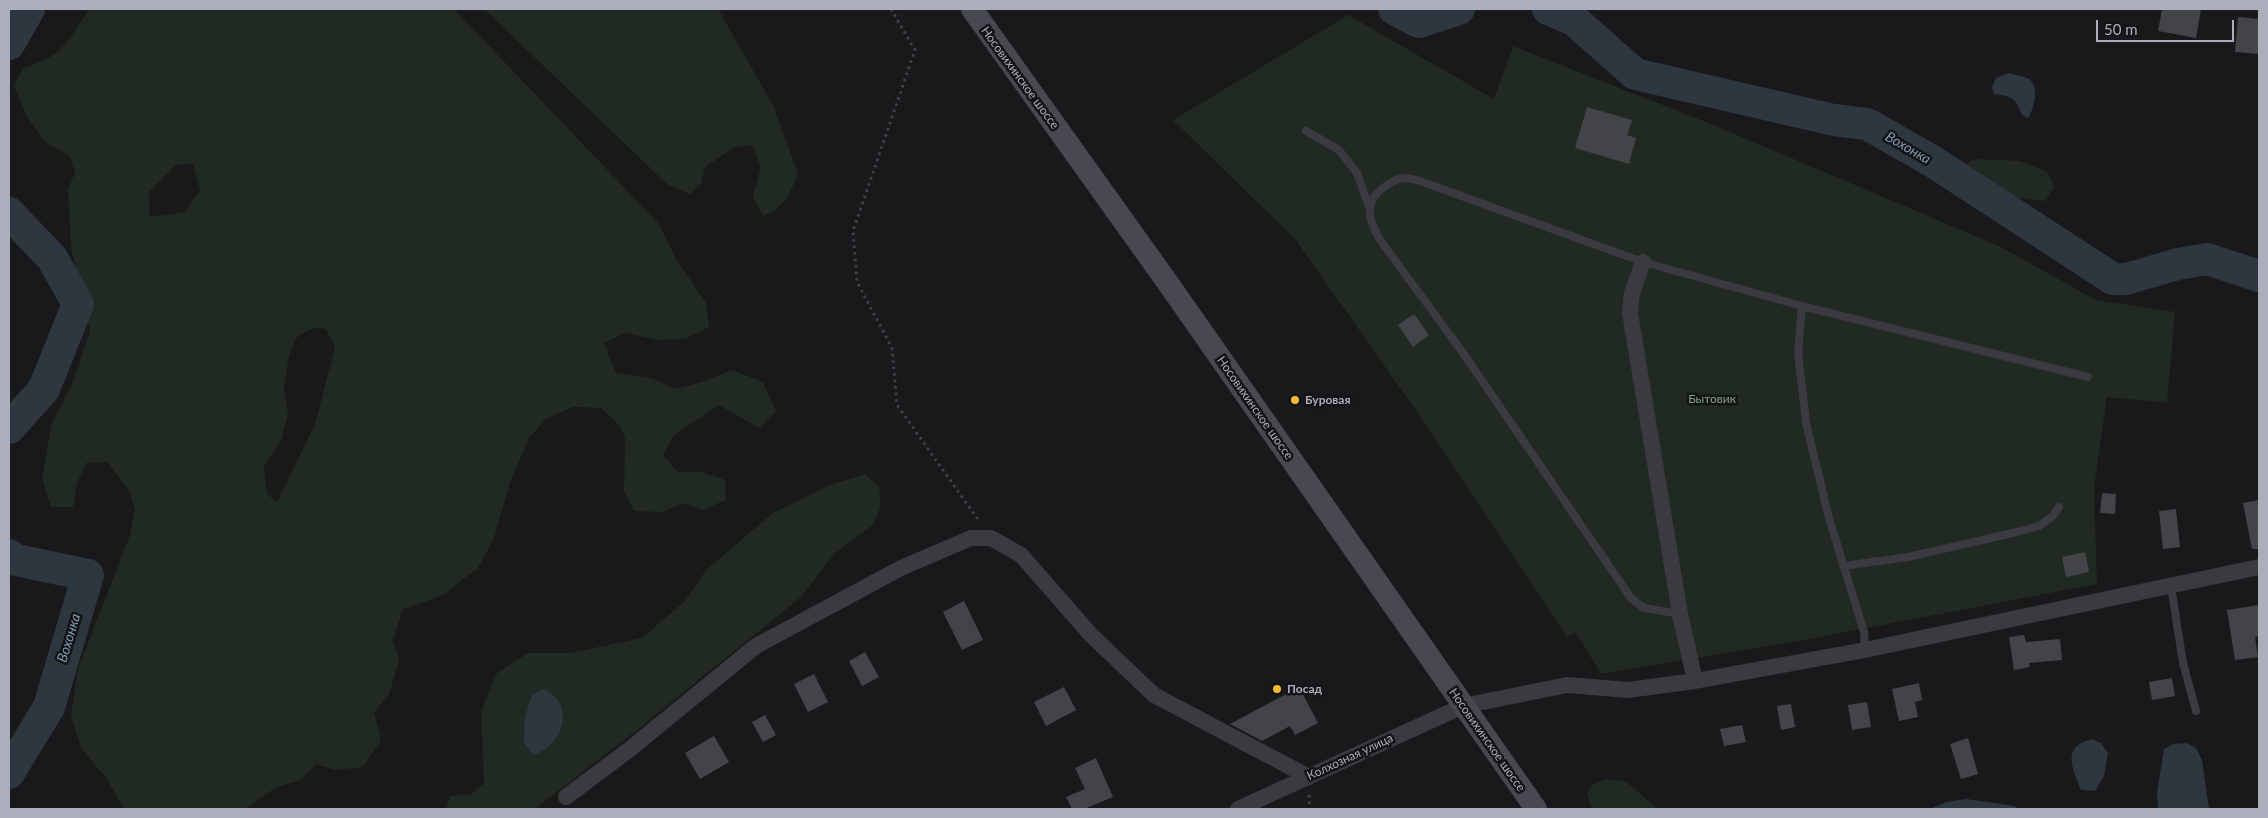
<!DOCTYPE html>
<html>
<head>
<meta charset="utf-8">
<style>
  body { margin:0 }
  #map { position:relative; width:2268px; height:818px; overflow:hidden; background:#19191b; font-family:Lato,sans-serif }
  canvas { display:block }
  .frame { position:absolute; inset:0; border:10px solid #abafbb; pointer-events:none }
  .scale { position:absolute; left:2096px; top:20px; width:138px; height:22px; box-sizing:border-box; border:2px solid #abafbb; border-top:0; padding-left:6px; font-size:15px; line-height:18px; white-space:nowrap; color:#abafbb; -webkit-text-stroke:4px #141416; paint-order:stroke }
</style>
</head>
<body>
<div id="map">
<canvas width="2268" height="818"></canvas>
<div class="frame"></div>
<div class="scale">50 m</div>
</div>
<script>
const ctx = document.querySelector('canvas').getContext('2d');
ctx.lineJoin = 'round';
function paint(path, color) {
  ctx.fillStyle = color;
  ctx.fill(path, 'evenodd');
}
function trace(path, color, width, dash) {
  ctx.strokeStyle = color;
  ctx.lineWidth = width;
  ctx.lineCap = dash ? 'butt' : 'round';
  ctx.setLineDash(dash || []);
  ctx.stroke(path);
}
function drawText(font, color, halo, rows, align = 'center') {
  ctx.font = font + ' Lato,sans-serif';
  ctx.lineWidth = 5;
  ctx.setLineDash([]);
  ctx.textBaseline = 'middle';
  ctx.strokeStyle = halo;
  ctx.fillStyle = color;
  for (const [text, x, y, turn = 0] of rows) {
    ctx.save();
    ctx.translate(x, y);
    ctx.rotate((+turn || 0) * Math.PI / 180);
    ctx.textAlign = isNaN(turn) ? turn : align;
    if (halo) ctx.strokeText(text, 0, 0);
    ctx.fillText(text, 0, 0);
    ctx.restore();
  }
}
paint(new Path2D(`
  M 90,9 L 454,9 L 659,224 L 676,259 L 706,303 L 709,327 L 685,339 L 657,340 L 625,333 L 604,343 L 616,373 L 652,378 L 675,389 L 702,382 L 732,370 L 763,382 L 776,411 L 759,428 L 719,405 L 674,435 L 663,455 L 678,472 L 701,472 L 725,480 L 726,500 L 702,510 L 683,503 L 663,512 L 635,511 L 624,492 L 625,437 L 619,425 L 601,408 L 573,407 L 546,419 L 529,438 L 511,480 L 493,541 L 478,568 L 441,596 L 403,609 L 393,641 L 399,659 L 389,695 L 374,712 L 381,740 L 363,767 L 334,770 L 317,764 L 300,780 L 275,788 L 246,809 L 124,809 L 107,779 L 81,748 L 71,715 L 78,669 L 130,535 L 135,510 L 129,490 L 107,462 L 86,463 L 77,483 L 73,507 L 51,507 L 42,478 L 52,423 L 73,382 L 90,331 L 71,247 L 68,190 L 75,172 L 69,156 L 43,140 L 26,115 L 14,85 L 23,68 C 63,57 67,41 90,9 ZM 193,164 L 200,191 L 185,212 L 150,217 L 149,192 L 176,165 ZM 313,328 L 326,329 L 335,347 L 315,424 L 277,502 L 267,494 L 264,466 L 281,441 L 288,414 L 284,388 L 289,356 L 296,338 Z
  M 484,9 L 718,9 L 773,105 L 798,173 C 791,192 784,209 763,216 L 753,196 L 761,167 L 752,145 L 735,147 L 705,167 L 701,184 L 690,194 L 668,185 Z
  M 1348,15 L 1494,99 L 1513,46 L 1716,126 L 2001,247 L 2096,300 L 2175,312 L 2167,403 L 2107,397 L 2094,488 L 2097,584 L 1804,640 L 1601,674 L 1575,631 L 1567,637 L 1422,419 L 1295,239 L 1173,120 Z
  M 1975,159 L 2020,161 L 2046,171 L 2055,187 L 2045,201 C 2018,197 1970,199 1967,163 Z
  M 865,474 L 879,487 L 881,506 L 873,525 L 835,553 L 801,597 L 637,730 L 535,809 L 446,809 L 450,796 L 472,794 L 484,783 L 481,711 L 497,673 L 528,653 L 570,653 L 642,638 L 685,601 L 706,570 L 773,513 L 830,485 Z
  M 1605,779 L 1625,781 L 1658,809 L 1592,809 L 1587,794 L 1591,786 Z`), '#202922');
paint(new Path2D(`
  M 2009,73 C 2015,75 2024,76 2029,79 C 2040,87 2034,109 2028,118 L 2022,115 C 2015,97 2013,97 1994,94 L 1992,87 L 1996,78 Z
  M 544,689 C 549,692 557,697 559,702 C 571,723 554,748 534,755 L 524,743 L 525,717 L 532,695 Z
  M 2092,739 L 2101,743 L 2108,753 L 2104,776 L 2095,791 L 2081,790 C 2072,767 2061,747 2092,739 Z
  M 2186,743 L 2196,748 L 2202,760 L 2209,809 L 2158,809 L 2157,793 L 2164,749 L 2173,744 Z
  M 1966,799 L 2015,806 L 2017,809 L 1930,809 L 1946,802 Z`), '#2e3740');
trace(new Path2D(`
  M 1394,9 L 1419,22 L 1459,9
  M 1548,9 L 1574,20 L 1635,74 L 1834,120 L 1867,124 L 1932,161 L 2113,279 L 2126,279 L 2178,264 L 2207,259 L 2259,276
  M 9,44 L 29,9
  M 9,213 L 52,258 L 78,304 L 44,389 L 9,428
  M 9,555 L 16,560 L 88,575 L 49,707 L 9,773`), '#2e3740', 32);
paint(new Path2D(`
  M 2162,9 L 2201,9 L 2196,38 L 2158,31 Z
  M 2238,17 L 2259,19 L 2259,54 L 2235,52 Z
  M 1587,107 L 1632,120 L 1627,135 L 1636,138 L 1629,164 L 1575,148 Z
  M 1414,314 L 1429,335 L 1413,347 L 1398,325 Z
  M 2102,493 L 2116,494 L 2115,514 L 2100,513 Z
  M 2259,500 L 2259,549 L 2252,549 L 2243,503 Z
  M 2176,509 L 2180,547 L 2163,549 L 2159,511 Z
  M 2085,552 L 2089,572 L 2066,577 L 2062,557 Z
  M 964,601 L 983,640 L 962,650 L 943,612 Z
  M 2259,605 L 2259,636 L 2255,637 L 2258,657 L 2235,660 L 2227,610 Z
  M 2024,635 L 2026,642 L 2060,639 L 2062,660 L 2029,663 L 2030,667 L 2014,670 L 2009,637 Z
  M 865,652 L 879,677 L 862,686 L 849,661 Z
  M 814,674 L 828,702 L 808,712 L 794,684 Z
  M 2172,678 L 2175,696 L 2152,700 L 2149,682 Z
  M 1919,683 L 1922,700 L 1915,702 L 1918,717 L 1899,721 L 1892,689 Z
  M 1064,687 L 1076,710 L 1046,726 L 1034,702 Z
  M 1299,687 L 1318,723 L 1295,735 L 1290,726 L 1262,741 L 1230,724 Z
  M 1867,702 L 1871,727 L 1852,730 L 1848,705 Z
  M 1791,704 L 1795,727 L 1781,730 L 1777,706 Z
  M 765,715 L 776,735 L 763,742 L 752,722 Z
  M 1742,725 L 1746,742 L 1724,746 L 1720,729 Z
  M 714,736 L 729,762 L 700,779 L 685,753 Z
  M 1968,738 L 1978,774 L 1961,779 L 1950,744 Z
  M 1096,758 L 1113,797 L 1084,809 L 1072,809 L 1066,797 L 1085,789 L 1075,768 Z`), '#434448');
trace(new Path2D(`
  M 891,9 L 915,50 L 853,231 L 857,282 L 892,348 L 897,405 L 979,521
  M 1309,795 L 1310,809`), '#404247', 3, [2.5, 4]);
trace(new Path2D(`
  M 1306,131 L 1339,150 L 1357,173 L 1369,207
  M 1802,306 L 1798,353 L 1806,423 L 1829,518 L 1864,632 L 1865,650
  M 1843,566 L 1908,557 L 2017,532 L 2039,526 L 2053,516 L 2059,507
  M 2171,586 L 2183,663 L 2196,711
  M 1680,614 L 1644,608 L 1631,598 L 1461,350 L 1380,240 C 1375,230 1368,218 1370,207 C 1371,194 1392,179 1404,178 C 1409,178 1415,180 1420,181 L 1643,262 L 1802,306 L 2088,377`), '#3a3a40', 8);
trace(new Path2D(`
  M 1643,262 L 1632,293 L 1630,313 L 1680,614 L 1695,681
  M 566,797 L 630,749 L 756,646 L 901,568 L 971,538 L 991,538 L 1021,555 L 1091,635 L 1154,695 L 1309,777
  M 1238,809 L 1463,706 L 1567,685 L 1628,690 L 1695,681 L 1865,650 L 2259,567`), '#3a3a40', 16);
trace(new Path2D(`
  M 972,9 L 1170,286 L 1536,809`), '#484950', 22);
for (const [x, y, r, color] of [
  [1295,400,5,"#f5bb37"],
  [1277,689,5,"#f5bb37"]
]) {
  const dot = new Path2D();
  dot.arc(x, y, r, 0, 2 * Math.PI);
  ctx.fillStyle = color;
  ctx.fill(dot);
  trace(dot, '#141416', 2);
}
drawText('12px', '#abafbb', '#141416', [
  ["Носовихинское шоссе",1020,78,54],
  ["Носовихинское шоссе",1255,408,55],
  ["Носовихинское шоссе",1487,740,55],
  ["Колхозная улица",1350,757,-25]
]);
drawText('12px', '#82a685', '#141416', [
  ["Бытовик",1712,399]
]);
drawText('bold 12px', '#abafbb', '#141416', [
  ["Буровая",1305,400],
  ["Посад",1287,689]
], 'left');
drawText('italic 14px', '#829cb6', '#141416', [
  ["Вохонка",1908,148,30],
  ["Вохонка",69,638,-73]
]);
</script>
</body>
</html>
